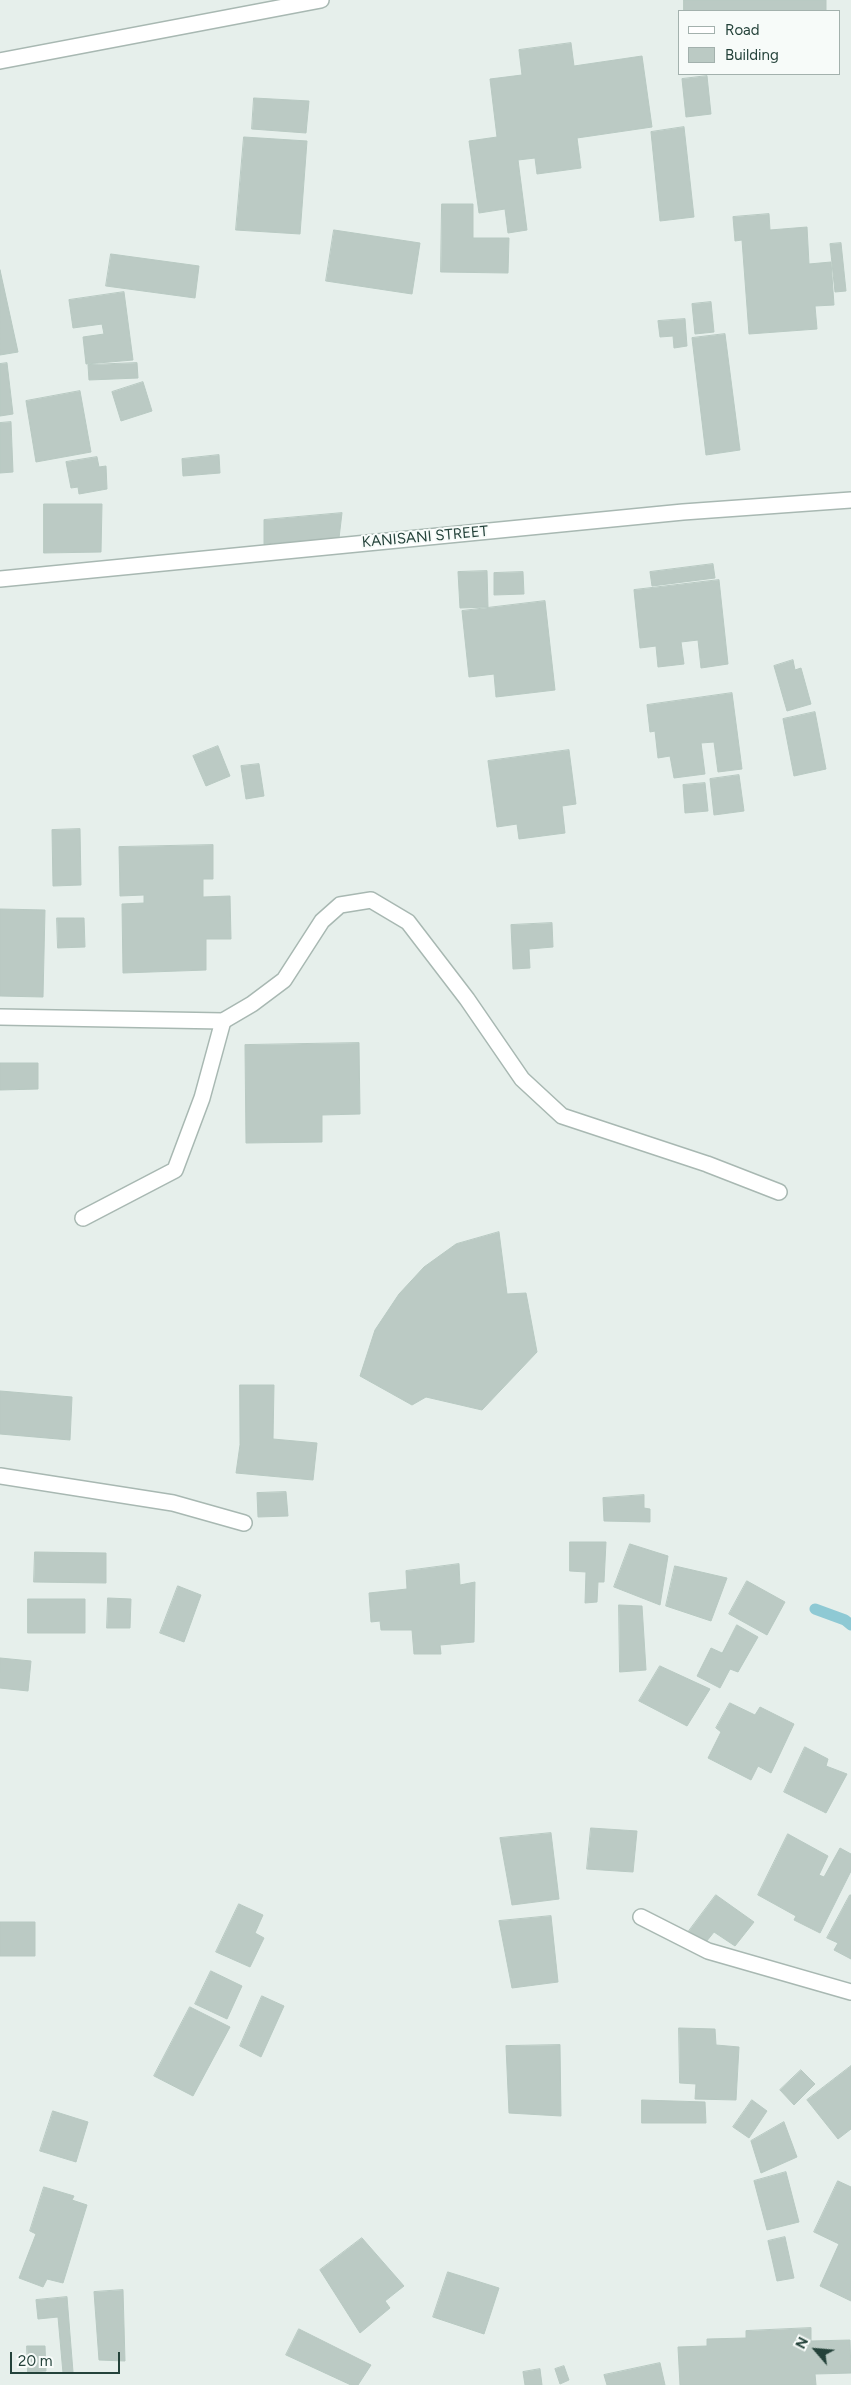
<!DOCTYPE html>
<html>
<head>
<meta charset="utf-8">
<style>
  body { margin:0 }
  #map { position:relative; width:851px; height:2385px; overflow:hidden; background:#e6efeb; font-family:Figtree,sans-serif }
  canvas { display:block }
  .legend { position:absolute; left:678px; top:10px; width:162px; height:65px; box-sizing:border-box; background:#f7fbf9; border:1px solid #a3b1ad; margin:0; padding:6px 9px; list-style:none; font-size:15px; color:#24423a }
  .legend li { display:flex; align-items:center; gap:10px; height:25px }
  .legend b { width:25px; border:1px solid #a3b1ad }
  .north { position:absolute; left:791px; top:2325px; width:50px; height:50px; -webkit-text-stroke:4px #f7fbf9; paint-order:stroke; rotate:297deg; font-size:14px; font-weight:700; line-height:20px; text-align:center; color:#24423a }
  .north::after { content:''; display:block; margin:auto; width:18px; height:22px; background:#24423a; clip-path:polygon(50% 0,100% 100%,50% 72%,0 100%) }
  .scale { position:absolute; left:10px; top:2352px; width:110px; height:22px; box-sizing:border-box; border:2px solid #24423a; border-top:0; padding-left:6px; font-size:15px; line-height:18px; white-space:nowrap; color:#24423a; -webkit-text-stroke:4px #f7fbf9; paint-order:stroke }
</style>
</head>
<body>
<div id="map">
<canvas width="851" height="2385"></canvas>
<ul class="legend">
<li><b style="height:6px;background:#fff"></b>Road</li>
<li><b style="height:14px;background:#bbcac4"></b>Building</li>
</ul>
<div class="north">N</div>
<div class="scale">20 m</div>
</div>
<script>
const ctx = document.querySelector('canvas').getContext('2d');
ctx.lineJoin = 'round';
function trace(path, color, width, dash) {
  ctx.strokeStyle = color;
  ctx.lineWidth = width;
  ctx.lineCap = dash ? 'butt' : 'round';
  ctx.setLineDash(dash || []);
  ctx.stroke(path);
}
function paint(path, color) {
  ctx.fillStyle = color;
  ctx.fill(path, 'evenodd');
}
function drawText(font, color, halo, rows, align = 'center') {
  ctx.font = font + ' Figtree,sans-serif';
  ctx.lineWidth = 4;
  ctx.setLineDash([]);
  ctx.textBaseline = 'middle';
  ctx.strokeStyle = halo;
  ctx.fillStyle = color;
  for (const [text, x, y, turn = 0] of rows) {
    ctx.save();
    ctx.translate(x, y);
    ctx.rotate((+turn || 0) * Math.PI / 180);
    ctx.textAlign = isNaN(turn) ? turn : align;
    if (halo) ctx.strokeText(text, 0, 0);
    ctx.fillText(text, 0, 0);
    ctx.restore();
  }
}
trace(new Path2D(`
  M 815,1609 L 845,1620 L 851,1625`), '#8ec9d4', 11);
const building = new Path2D(`
  M 684,0 L 826,0 L 826,11 L 684,11 Z
  M 571,43 L 574,66 L 642,56 L 652,127 L 577,138 L 581,168 L 537,174 L 535,158 L 518,160 L 527,230 L 508,233 L 505,209 L 479,213 L 469,141 L 497,137 L 490,79 L 522,75 L 519,50 Z
  M 707,76 L 711,114 L 686,117 L 682,79 Z
  M 254,98 L 309,101 L 306,133 L 252,129 Z
  M 684,127 L 694,217 L 660,221 L 651,132 Z
  M 244,137 L 307,141 L 300,234 L 236,230 Z
  M 442,204 L 473,204 L 473,238 L 509,238 L 508,273 L 441,272 Z
  M 769,214 L 770,230 L 807,227 L 809,264 L 831,262 L 834,305 L 815,306 L 817,329 L 749,334 L 742,240 L 735,241 L 733,217 Z
  M 334,230 L 420,243 L 412,294 L 326,281 Z
  M 841,243 L 846,291 L 835,292 L 830,244 Z
  M 111,254 L 199,266 L 195,298 L 106,286 Z
  M 0,270 L 18,352 L 0,355 Z
  M 124,292 L 133,360 L 86,364 L 83,337 L 104,334 L 102,324 L 73,328 L 69,300 Z
  M 711,302 L 714,332 L 695,334 L 692,304 Z
  M 685,319 L 687,346 L 674,348 L 673,336 L 660,337 L 658,321 Z
  M 725,334 L 740,450 L 706,455 L 692,338 Z
  M 7,363 L 13,414 L 0,416 L 0,364 Z
  M 137,363 L 138,378 L 89,380 L 88,365 Z
  M 143,382 L 152,411 L 121,421 L 112,392 Z
  M 80,391 L 91,452 L 36,462 L 26,401 Z
  M 11,422 L 13,472 L 0,473 L 0,423 Z
  M 219,455 L 220,473 L 183,476 L 182,459 Z
  M 97,457 L 99,467 L 106,466 L 107,489 L 79,494 L 78,487 L 71,488 L 66,462 Z
  M 44,504 L 102,504 L 101,552 L 44,553 Z
  M 342,513 L 339,538 L 264,544 L 264,520 Z
  M 713,564 L 715,578 L 652,586 L 650,572 Z
  M 487,571 L 488,607 L 460,608 L 458,572 Z
  M 523,572 L 524,594 L 494,595 L 494,573 Z
  M 719,580 L 728,664 L 701,668 L 698,640 L 681,642 L 684,664 L 658,667 L 656,646 L 640,648 L 634,590 Z
  M 545,601 L 555,690 L 496,697 L 494,674 L 469,677 L 462,611 Z
  M 793,660 L 795,670 L 801,668 L 811,704 L 787,711 L 774,666 Z
  M 732,693 L 742,769 L 718,772 L 714,742 L 701,743 L 705,774 L 674,778 L 670,756 L 658,758 L 655,731 L 650,732 L 647,705 Z
  M 815,712 L 826,769 L 794,776 L 783,719 Z
  M 218,746 L 230,776 L 206,786 L 193,756 Z
  M 569,750 L 576,804 L 562,806 L 565,833 L 519,839 L 517,824 L 497,827 L 488,761 Z
  M 259,764 L 264,796 L 246,799 L 241,766 Z
  M 739,775 L 744,811 L 714,815 L 710,779 Z
  M 705,783 L 708,811 L 685,813 L 683,785 Z
  M 80,829 L 81,885 L 53,886 L 52,830 Z
  M 213,845 L 213,879 L 203,879 L 203,897 L 230,896 L 231,939 L 206,939 L 206,970 L 123,973 L 122,904 L 144,903 L 144,895 L 120,896 L 119,847 Z
  M 0,909 L 45,910 L 43,997 L 0,996 Z
  M 57,918 L 84,918 L 85,947 L 58,948 Z
  M 552,923 L 553,947 L 529,949 L 530,968 L 513,969 L 511,925 Z
  M 359,1043 L 360,1114 L 322,1115 L 322,1142 L 246,1143 L 245,1045 Z
  M 0,1063 L 38,1063 L 38,1089 L 0,1090 Z
  M 499,1232 L 507,1294 L 526,1293 L 537,1352 L 482,1410 L 426,1397 L 412,1405 L 360,1376 L 375,1330 L 399,1294 L 424,1267 L 456,1244 Z
  M 240,1385 L 274,1385 L 273,1439 L 317,1443 L 313,1480 L 236,1473 L 240,1445 Z
  M 0,1391 L 72,1397 L 70,1440 L 0,1434 Z
  M 286,1492 L 288,1516 L 258,1517 L 257,1493 Z
  M 644,1495 L 644,1508 L 650,1509 L 650,1522 L 604,1521 L 603,1498 Z
  M 570,1542 L 606,1542 L 604,1582 L 598,1582 L 597,1602 L 585,1603 L 586,1572 L 570,1571 Z
  M 630,1544 L 668,1556 L 660,1605 L 614,1587 Z
  M 35,1552 L 106,1553 L 106,1583 L 34,1582 Z
  M 459,1564 L 460,1585 L 475,1582 L 474,1642 L 440,1645 L 441,1654 L 414,1654 L 412,1630 L 381,1630 L 380,1621 L 371,1622 L 369,1593 L 407,1589 L 406,1571 Z
  M 675,1566 L 727,1578 L 711,1621 L 666,1606 Z
  M 747,1581 L 785,1602 L 767,1635 L 729,1614 Z
  M 178,1586 L 201,1595 L 184,1642 L 160,1633 Z
  M 108,1598 L 131,1599 L 130,1628 L 107,1628 Z
  M 28,1599 L 85,1599 L 85,1633 L 28,1633 Z
  M 619,1605 L 642,1606 L 646,1670 L 620,1672 Z
  M 737,1625 L 758,1637 L 738,1672 L 730,1669 L 720,1688 L 697,1676 L 711,1648 L 722,1653 Z
  M 0,1658 L 31,1661 L 28,1691 L 0,1688 Z
  M 660,1666 L 710,1689 L 687,1726 L 639,1701 Z
  M 730,1703 L 755,1715 L 760,1707 L 794,1724 L 771,1773 L 758,1766 L 751,1780 L 708,1758 L 721,1732 L 716,1728 Z
  M 805,1747 L 828,1759 L 826,1766 L 847,1774 L 826,1813 L 784,1792 Z
  M 591,1828 L 637,1831 L 633,1872 L 587,1869 Z
  M 551,1833 L 559,1899 L 512,1905 L 500,1838 Z
  M 788,1834 L 828,1856 L 819,1875 L 824,1877 L 840,1848 L 851,1854 L 851,1871 L 820,1933 L 794,1920 L 796,1916 L 758,1895 Z
  M 716,1895 L 754,1922 L 735,1946 L 714,1932 L 702,1947 L 686,1935 Z
  M 850,1895 L 851,1895 L 851,1959 L 834,1950 L 838,1943 L 827,1938 Z
  M 239,1904 L 263,1915 L 255,1933 L 264,1938 L 250,1967 L 216,1952 Z
  M 551,1916 L 558,1982 L 512,1988 L 499,1921 Z
  M 0,1922 L 35,1922 L 35,1956 L 0,1956 Z
  M 211,1971 L 242,1986 L 227,2019 L 195,2004 Z
  M 262,1996 L 284,2006 L 261,2057 L 240,2046 Z
  M 190,2007 L 230,2027 L 193,2096 L 154,2076 Z
  M 679,2028 L 715,2029 L 716,2045 L 739,2047 L 736,2100 L 695,2099 L 696,2084 L 680,2083 Z
  M 560,2045 L 561,2116 L 509,2113 L 506,2046 Z
  M 851,2066 L 851,2129 L 838,2139 L 807,2100 Z
  M 801,2070 L 815,2084 L 794,2105 L 780,2090 Z
  M 642,2100 L 705,2102 L 706,2123 L 642,2123 Z
  M 752,2100 L 767,2111 L 749,2138 L 733,2127 Z
  M 53,2111 L 88,2122 L 76,2162 L 40,2151 Z
  M 784,2122 L 797,2157 L 761,2173 L 751,2141 Z
  M 786,2172 L 799,2222 L 767,2230 L 754,2181 Z
  M 838,2181 L 851,2187 L 851,2301 L 820,2286 L 839,2244 L 814,2232 Z
  M 44,2187 L 74,2196 L 72,2200 L 87,2205 L 63,2283 L 47,2279 L 43,2287 L 19,2278 L 36,2234 L 30,2231 Z
  M 785,2237 L 794,2278 L 777,2281 L 768,2241 Z
  M 362,2238 L 404,2286 L 385,2301 L 390,2308 L 360,2333 L 320,2270 Z
  M 448,2272 L 499,2288 L 484,2334 L 433,2317 Z
  M 123,2290 L 125,2361 L 99,2360 L 94,2292 Z
  M 67,2297 L 73,2372 L 63,2373 L 58,2317 L 38,2319 L 36,2300 Z
  M 811,2328 L 811,2341 L 850,2340 L 851,2373 L 815,2374 L 816,2385 L 680,2385 L 678,2347 L 707,2346 L 707,2339 L 746,2338 L 746,2331 Z
  M 299,2329 L 371,2365 L 358,2385 L 351,2385 L 286,2355 Z
  M 27,2346 L 45,2346 L 46,2371 L 28,2372 Z
  M 660,2363 L 665,2385 L 607,2385 L 604,2375 Z
  M 564,2366 L 569,2380 L 560,2384 L 555,2369 Z
  M 540,2369 L 542,2385 L 525,2385 L 523,2372 Z`);
paint(building, '#bbcac4');
trace(building, '#b8c9c2', 1);
const service = new Path2D(`
  M 83,1218 L 175,1170 L 202,1098 L 223,1021`);
const minor = new Path2D(`
  M 0,61 L 321,0
  M 0,579 L 683,512 L 851,500
  M 0,1017 L 223,1021 L 252,1004 L 284,980 L 322,921 L 340,905 L 371,900 L 408,922 L 467,999 L 522,1079 L 562,1116 L 707,1164 L 779,1192
  M 0,1476 L 173,1503 L 244,1523
  M 641,1917 L 708,1951 L 851,1992`);
trace(service, '#a8b8b2', 18);
trace(minor, '#a8b8b2', 18);
trace(service, '#fff', 15);
trace(minor, '#fff', 15);
drawText('15px', '#24423a', '#f7fbf9', [
  ["KANISANI STREET",425,537,-5]
]);
</script>
</body>
</html>
